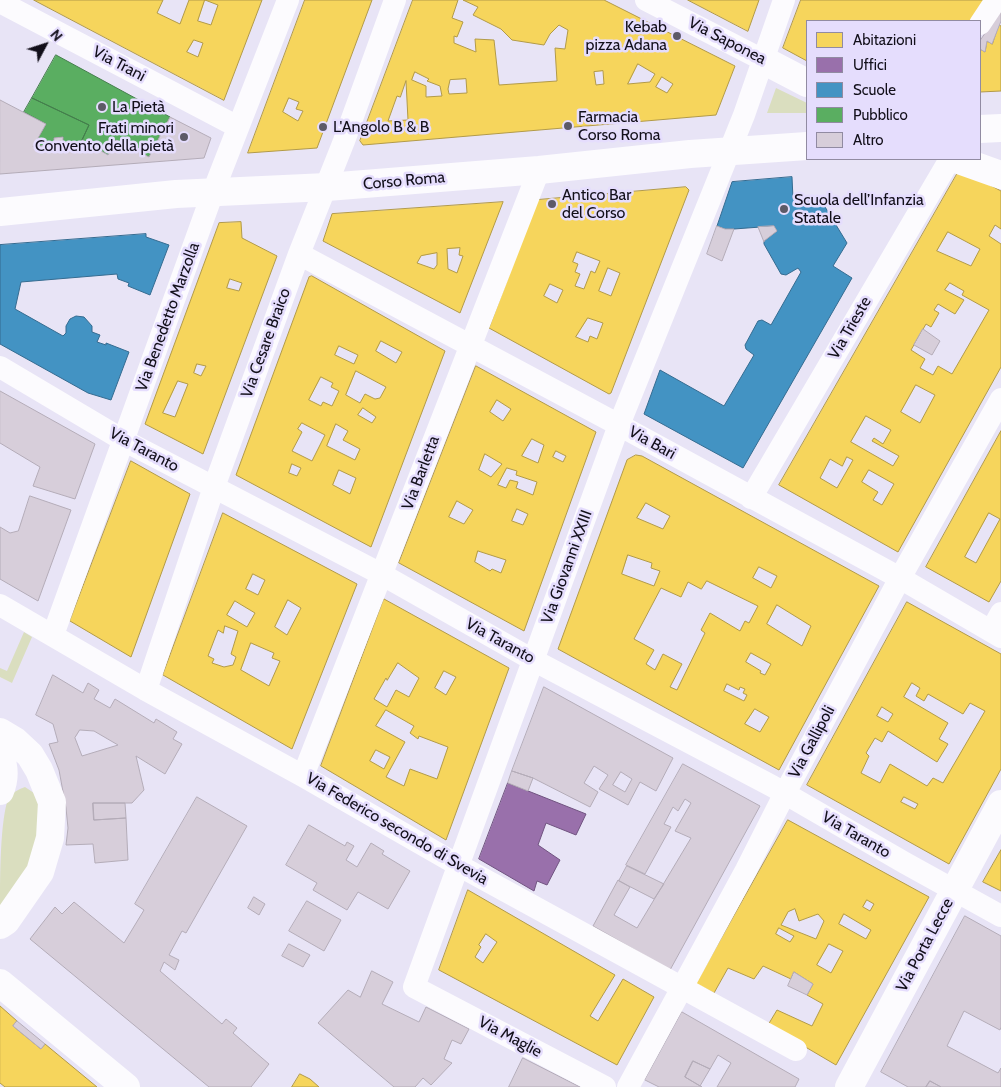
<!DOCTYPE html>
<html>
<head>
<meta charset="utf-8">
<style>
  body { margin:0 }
  #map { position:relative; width:1001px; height:1087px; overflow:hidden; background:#e8e4f6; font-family:Cabin,sans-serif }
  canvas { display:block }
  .legend { position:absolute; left:806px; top:20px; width:175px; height:140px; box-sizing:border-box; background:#e5ddfd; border:1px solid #918ba2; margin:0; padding:6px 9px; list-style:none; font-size:15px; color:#120f1a }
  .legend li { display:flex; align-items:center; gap:10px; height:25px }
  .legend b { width:25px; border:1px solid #918ba2 }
  .north { position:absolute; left:20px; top:20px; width:50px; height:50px; -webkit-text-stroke:4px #e5ddfd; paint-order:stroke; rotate:50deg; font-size:14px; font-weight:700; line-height:20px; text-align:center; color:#120f1a }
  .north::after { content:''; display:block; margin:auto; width:18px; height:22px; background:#120f1a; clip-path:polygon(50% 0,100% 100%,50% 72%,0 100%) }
</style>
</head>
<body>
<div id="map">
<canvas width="1001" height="1087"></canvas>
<ul class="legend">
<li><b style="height:14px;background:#f6d55c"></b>Abitazioni</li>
<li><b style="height:14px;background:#9970ab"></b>Uffici</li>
<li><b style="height:14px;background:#4393c3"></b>Scuole</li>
<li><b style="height:14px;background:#5aae61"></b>Pubblico</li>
<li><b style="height:14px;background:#d7ceda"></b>Altro</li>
</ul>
<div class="north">N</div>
</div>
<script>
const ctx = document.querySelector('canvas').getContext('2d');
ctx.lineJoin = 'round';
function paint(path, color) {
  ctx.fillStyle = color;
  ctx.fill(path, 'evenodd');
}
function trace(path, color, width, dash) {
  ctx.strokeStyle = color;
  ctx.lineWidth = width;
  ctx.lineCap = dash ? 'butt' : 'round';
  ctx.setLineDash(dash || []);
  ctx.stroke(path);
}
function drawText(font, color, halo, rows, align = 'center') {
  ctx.font = font + ' Cabin,sans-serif';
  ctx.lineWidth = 5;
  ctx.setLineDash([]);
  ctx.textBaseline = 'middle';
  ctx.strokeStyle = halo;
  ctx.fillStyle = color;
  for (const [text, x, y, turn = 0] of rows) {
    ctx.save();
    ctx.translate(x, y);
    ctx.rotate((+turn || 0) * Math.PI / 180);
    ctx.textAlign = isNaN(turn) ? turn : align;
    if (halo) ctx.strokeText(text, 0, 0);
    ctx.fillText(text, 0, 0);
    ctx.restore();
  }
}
paint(new Path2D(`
  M 776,88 L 807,103 L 807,113 L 767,113 Z
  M 24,632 L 32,637 L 12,683 L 0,677 L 0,668 L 7,671 Z
  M 25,787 L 34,793 L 41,811 L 42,832 L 29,866 L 0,906 C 0,880 0,816 9,797 C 13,792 19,789 25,787 Z`), '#dadebf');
const homes = new Path2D(`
  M 34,0 L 163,0 L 157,13 L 180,24 L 189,0 L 262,0 L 224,100 ZM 205,0 L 218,5 L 211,25 L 198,21 ZM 194,40 L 203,43 L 198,57 L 187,52 Z
  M 305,0 L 372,0 L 317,148 L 248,153 ZM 289,98 L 299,102 L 296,109 L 303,111 L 298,121 L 283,112 Z
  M 413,0 L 458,0 L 452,18 L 463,22 L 457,37 L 454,36 L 454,43 L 476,52 L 475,39 L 494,40 L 499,85 L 557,81 L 555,48 L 565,49 L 568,30 L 559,25 L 550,34 L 544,45 L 512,40 L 501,29 L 473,15 L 478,7 L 463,0 L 604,0 L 735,66 L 716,115 L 363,145 L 360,141 ZM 638,64 L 655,74 L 650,82 L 628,84 ZM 603,71 L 604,84 L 596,85 L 594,72 ZM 415,72 L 429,79 L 427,81 L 440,86 L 442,96 L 426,97 L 426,86 L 412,80 ZM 662,77 L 673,84 L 667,93 L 656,87 ZM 466,79 L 467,93 L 449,94 L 448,89 L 450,80 ZM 406,81 L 408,120 L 388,121 L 397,96 L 400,97 Z
  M 688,0 L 759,0 L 748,31 Z
  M 801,0 L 986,0 L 971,21 L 807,21 L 807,61 L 783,48 Z
  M 999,25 L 1001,26 L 1001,91 L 980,92 L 980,49 L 985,52 L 987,41 L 992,44 Z
  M 960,169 L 1001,191 L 1001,229 L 995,225 L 989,236 L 1001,244 L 1001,367 L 898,552 L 779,485 ZM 948,232 L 980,249 L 971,266 L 937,251 ZM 950,283 L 964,291 L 962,295 L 989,310 L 952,374 L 938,366 L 933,375 L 920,368 L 925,359 L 911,350 L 926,324 L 931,327 L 939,313 L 934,310 L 938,304 L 955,314 L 964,300 L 945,290 ZM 916,385 L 935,395 L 920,423 L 901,412 ZM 866,416 L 891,430 L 883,444 L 874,438 L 872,441 L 899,456 L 893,466 L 851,442 ZM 847,457 L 853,460 L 837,488 L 820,478 L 830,459 L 842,466 ZM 869,470 L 894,484 L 882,505 L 873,500 L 878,492 L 862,482 Z
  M 686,187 L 689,190 L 611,393 L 609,394 L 489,328 L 537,200 ZM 577,252 L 600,261 L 595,273 L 591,271 L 584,289 L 575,286 L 580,274 L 575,272 L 578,264 L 573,262 ZM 608,268 L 620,273 L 611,296 L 599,291 ZM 550,284 L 563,290 L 557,303 L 544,296 ZM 588,318 L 603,323 L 597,339 L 590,336 L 588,342 L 576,337 Z
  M 503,202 L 460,313 L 323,241 L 332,214 ZM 460,248 L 459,255 L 463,256 L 457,273 L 448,269 L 447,249 ZM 437,253 L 437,265 L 434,269 L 417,263 L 421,256 Z
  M 241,222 L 242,238 L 277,256 L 203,454 L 145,424 L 219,223 ZM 230,279 L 242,283 L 239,291 L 227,288 ZM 197,364 L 206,366 L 201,376 L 194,373 ZM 178,381 L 188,384 L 175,417 L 163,413 Z
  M 312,276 L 445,351 L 371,547 L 236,475 L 309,277 ZM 381,341 L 402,352 L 396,363 L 376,351 ZM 339,346 L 358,355 L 354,364 L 335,355 ZM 356,371 L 386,387 L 380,398 L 375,399 L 365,394 L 360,403 L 346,395 ZM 321,377 L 333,383 L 331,387 L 339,391 L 332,406 L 323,402 L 321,406 L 309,400 ZM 363,408 L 376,417 L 372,423 L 358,415 ZM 302,423 L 325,435 L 312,461 L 292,451 L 302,432 L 298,429 ZM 336,424 L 348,431 L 343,440 L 360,449 L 355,460 L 327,446 ZM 292,464 L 301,468 L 297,476 L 289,473 ZM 339,470 L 356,478 L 350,494 L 333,485 Z
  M 476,366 L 596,432 L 524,631 L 399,563 ZM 497,400 L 511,409 L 503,421 L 490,412 ZM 532,439 L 544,445 L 538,463 L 522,456 ZM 556,451 L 566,456 L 563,462 L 553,457 ZM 485,454 L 502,464 L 491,477 L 479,470 ZM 507,468 L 517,471 L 516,475 L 537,482 L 533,495 L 516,488 L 518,482 L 510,480 L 506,488 L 498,485 ZM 457,501 L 473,510 L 464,524 L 449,517 ZM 517,509 L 528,514 L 523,525 L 512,521 ZM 478,551 L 506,560 L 501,573 L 492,569 L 490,571 L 475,562 Z
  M 1001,431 L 1001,581 L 989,602 L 926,567 ZM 989,513 L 1000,519 L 976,563 L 965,557 Z
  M 636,455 L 642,456 L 879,586 L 779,770 L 558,649 L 627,460 ZM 646,503 L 670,516 L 663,529 L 637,518 ZM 628,555 L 652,563 L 651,568 L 660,571 L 654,586 L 622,574 ZM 759,567 L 777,576 L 771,588 L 753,578 ZM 707,581 L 758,606 L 749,623 L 745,621 L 740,631 L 710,613 L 701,630 L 705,633 L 677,690 L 670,687 L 682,664 L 663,654 L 655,670 L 646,664 L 654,650 L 634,639 L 661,588 L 681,597 L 688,582 L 701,589 ZM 777,605 L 811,626 L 802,646 L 767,624 ZM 751,653 L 771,664 L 765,675 L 760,673 L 761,671 L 746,662 ZM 727,684 L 739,690 L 740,687 L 745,689 L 743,693 L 747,695 L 744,701 L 724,691 ZM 755,709 L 769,717 L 760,732 L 745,724 Z
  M 131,461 L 190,494 L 131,657 L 70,621 Z
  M 223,513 L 357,584 L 292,749 L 163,675 ZM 253,574 L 265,580 L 258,595 L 246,589 ZM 288,600 L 301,608 L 287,635 L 275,627 ZM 235,601 L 255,613 L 247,627 L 227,615 ZM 225,626 L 238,631 L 231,654 L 236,657 L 233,665 L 224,667 L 212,663 L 214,659 L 208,656 L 218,630 L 223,633 ZM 251,643 L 274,653 L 272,658 L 280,661 L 269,686 L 241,670 Z
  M 384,599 L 509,668 L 446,840 L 321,766 ZM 398,663 L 419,678 L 409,697 L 396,690 L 387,707 L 374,699 L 386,678 L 387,680 ZM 444,671 L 456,677 L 446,695 L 435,688 ZM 386,710 L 414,726 L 410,733 L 418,739 L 419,736 L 448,747 L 437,779 L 410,769 L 404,786 L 386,777 L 405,742 L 376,726 ZM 376,750 L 390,757 L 384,769 L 370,761 Z
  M 907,602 L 1001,654 L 1001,769 L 949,864 L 807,785 ZM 912,683 L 920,688 L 916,696 L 924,701 L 928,694 L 963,714 L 970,703 L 985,711 L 943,783 L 933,778 L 927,786 L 890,764 L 880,783 L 861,773 L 869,756 L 866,753 L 875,738 L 882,742 L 888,731 L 937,762 L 948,744 L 939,739 L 948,723 L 904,697 ZM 882,707 L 893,714 L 888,722 L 877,716 ZM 904,797 L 918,804 L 915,809 L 901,802 Z
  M 788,820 L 929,897 L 836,1065 L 768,1025 L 777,1010 L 812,1026 L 823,1004 L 807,995 L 813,984 L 794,972 L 791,979 L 763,966 L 754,979 L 728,968 L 714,993 L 696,984 ZM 867,900 L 874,904 L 870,911 L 863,907 ZM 795,909 L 799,921 L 818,914 L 824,921 L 816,939 L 781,925 L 788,912 ZM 844,914 L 871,930 L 866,939 L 839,924 ZM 779,928 L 794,936 L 790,942 L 776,934 ZM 829,944 L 843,951 L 831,973 L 817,965 Z
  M 1001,850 L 1001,891 L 983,882 Z
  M 468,890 L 615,975 L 590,1016 L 598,1021 L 623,979 L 654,997 L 617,1065 L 439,970 ZM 486,934 L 497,942 L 483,963 L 475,957 L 481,947 L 479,945 Z
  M 0,1006 L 17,1021 L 13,1026 L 41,1049 L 45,1044 L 97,1087 L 5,1087 L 0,1083 Z
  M 300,1074 L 310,1079 L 319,1087 L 292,1087 Z`);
paint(homes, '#f6d55c');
trace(homes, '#b29a48', 1);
const offices = new Path2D(`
  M 508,783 L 586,814 L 576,835 L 546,823 L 538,845 L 560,860 L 547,885 L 537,881 L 534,891 L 479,859 Z`);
paint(offices, '#9970ab');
trace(offices, '#705380', 1);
const schools = new Path2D(`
  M 792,177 L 793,199 L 819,197 L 847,243 L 833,266 L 852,278 L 743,468 L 644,414 L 660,370 L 724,406 L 754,355 L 746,349 L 745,345 L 758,321 L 762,320 L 771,325 L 801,272 L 798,268 L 786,275 L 781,274 L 764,244 L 764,241 L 777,231 L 774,226 L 734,229 L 725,229 L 717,226 L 732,182 Z
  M 146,234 L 146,237 L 169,245 L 150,295 L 128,286 L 129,283 L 118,279 L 117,274 L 21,282 L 15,309 L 63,336 L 66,333 L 66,326 L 70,319 L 76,316 L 84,317 L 92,326 L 92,332 L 100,335 L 97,342 L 106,345 L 106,343 L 129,352 L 111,400 L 88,393 L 0,344 L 0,245 Z`);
paint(schools, '#4393c3');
trace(schools, '#346b90', 1);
const public = new Path2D(`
  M 56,55 L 170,117 L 149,157 L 116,140 L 108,155 L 82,140 L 89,125 L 32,98 Z
  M 32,98 L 89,125 L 82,140 L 82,143 L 63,144 L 63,137 L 54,138 L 54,144 L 33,147 L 46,124 L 24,112 Z`);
paint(public, '#5aae61');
trace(public, '#447e4c', 1);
const building = new Path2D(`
  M 1001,10 L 1001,21 L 992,44 L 987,41 L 985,52 L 980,49 L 980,41 Z
  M 0,100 L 46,124 L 33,147 L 54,144 L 54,138 L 63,137 L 63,144 L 82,143 L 82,140 L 108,155 L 116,140 L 149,157 L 170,117 L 211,138 L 204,158 L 0,174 Z
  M 717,226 L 725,229 L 734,229 L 722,261 L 707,254 Z
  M 774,226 L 777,231 L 764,241 L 764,242 L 758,227 Z
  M 923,329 L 940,341 L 932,355 L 914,345 Z
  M 0,391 L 95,444 L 75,499 L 33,486 L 40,467 L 0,443 Z
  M 30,496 L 71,510 L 38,601 L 0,579 L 0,527 L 10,533 L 18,531 Z
  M 53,675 L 83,693 L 88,683 L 99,690 L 94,699 L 110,708 L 115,699 L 154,723 L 156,719 L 177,732 L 173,739 L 182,744 L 165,774 L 136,756 L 144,790 L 132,803 L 93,803 L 94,820 L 126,818 L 128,860 L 95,863 L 93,844 L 66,845 L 68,828 L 66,808 L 59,770 L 49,744 L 58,742 L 53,724 L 36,715 ZM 80,730 L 94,731 L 118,745 L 82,756 L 75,738 Z
  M 544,687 L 673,758 L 656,791 L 640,782 L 628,805 L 599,789 L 608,775 L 594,766 L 584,783 L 598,792 L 590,807 L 533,778 L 512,771 ZM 621,772 L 632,779 L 625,792 L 613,785 Z
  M 683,764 L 760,806 L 670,970 L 593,926 L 618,880 L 630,887 L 614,915 L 637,928 L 691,838 L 675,831 L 691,803 L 685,799 L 678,811 L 673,807 L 664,824 L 671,827 L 645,874 L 626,865 Z
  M 512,771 L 533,778 L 528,791 L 508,783 Z
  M 197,797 L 247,826 L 186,933 L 182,931 L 169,955 L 179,960 L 175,970 L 164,962 L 160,971 L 222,1024 L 226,1019 L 237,1028 L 233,1033 L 269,1064 L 251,1087 L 209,1087 L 30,939 L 55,907 L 62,914 L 74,902 L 124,943 L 144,910 L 135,904 Z
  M 93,803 L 125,803 L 126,818 L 94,820 Z
  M 309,825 L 345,846 L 347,842 L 354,846 L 346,860 L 357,867 L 371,843 L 384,851 L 382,854 L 410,871 L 388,909 L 358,892 L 347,910 L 313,890 L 317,883 L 286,865 Z
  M 627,866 L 664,884 L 654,899 L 619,881 Z
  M 254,897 L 265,904 L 259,915 L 248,908 Z
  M 307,901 L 341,920 L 324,951 L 289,931 Z
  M 965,916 L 1001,936 L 1001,1027 L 1000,1030 L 964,1011 L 947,1046 L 998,1073 L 1001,1068 L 1001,1087 L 941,1087 L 930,1081 L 926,1087 L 908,1087 L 881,1072 Z
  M 289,944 L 310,955 L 303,967 L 282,956 Z
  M 372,971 L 393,982 L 382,1004 L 419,1022 L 426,1007 L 469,1029 L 461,1044 L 452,1040 L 444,1059 L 452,1063 L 431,1085 L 423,1078 L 415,1087 L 394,1087 L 318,1023 L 348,990 L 360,997 Z
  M 794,972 L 813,984 L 807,995 L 788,986 Z
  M 682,1012 L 799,1079 L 795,1087 L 717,1087 L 731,1063 L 718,1055 L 710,1069 L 693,1061 L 685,1077 L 702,1087 L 659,1087 L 645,1080 Z
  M 17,1021 L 45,1044 L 41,1049 L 13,1026 Z
  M 523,1058 L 580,1087 L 509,1087 Z
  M 693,1061 L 710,1069 L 700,1086 L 685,1077 Z
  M 930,1081 L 941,1087 L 926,1087 Z`);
paint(building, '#d7ceda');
trace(building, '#b4acb8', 1);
trace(new Path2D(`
  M 646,0 L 763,60
  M 0,2 L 238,127
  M 980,24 L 996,0
  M 299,254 L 619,425 L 900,578 L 1001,637
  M 0,367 L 123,440 L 381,574 L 533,660 L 772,786 L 905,863 L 1001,916
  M 751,498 L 950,159
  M 0,605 L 146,690 L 303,776 L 458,865 L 796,1050
  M 991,631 L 1001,613
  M 53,635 L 213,192 L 288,0
  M 146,690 L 214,487 L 299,254 L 344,141 L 395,0
  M 303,776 L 539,170
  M 605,1087 L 414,987 L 619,425 L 744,115 L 784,0
  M 628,1087 L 746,870 L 785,793 L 900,578 L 1001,399`), '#fcfbfe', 22);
trace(new Path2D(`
  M 763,60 L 807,83
  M 980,129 L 1001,128
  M 956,159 L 1001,175
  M 0,212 L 176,194 L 327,187 L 539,170 L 690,154 L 807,146
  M 0,732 L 15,741 L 30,755 L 39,770 L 52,802 L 50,838 L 40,872 L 6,921 L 0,925
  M 0,756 C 5,768 5,779 0,791
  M 0,983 L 126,1087
  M 849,1087 L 1001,804`), '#fcfbfe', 28);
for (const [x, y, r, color] of [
  [677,36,5,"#5d5a67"],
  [102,107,5,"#5d5a67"],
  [568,126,5,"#5d5a67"],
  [323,127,5,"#5d5a67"],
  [184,137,5,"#5d5a67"],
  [552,204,5,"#5d5a67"],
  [784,209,5,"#5d5a67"]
]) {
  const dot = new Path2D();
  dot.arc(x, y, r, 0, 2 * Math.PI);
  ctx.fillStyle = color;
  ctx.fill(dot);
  trace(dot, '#e5ddfd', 2);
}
drawText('16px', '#120f1a', '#e5ddfd', [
  ["Kebab",667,27,"right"],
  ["pizza Adana",667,45,"right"],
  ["La Pietà",112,107],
  ["Farmacia",578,117],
  ["Corso Roma",578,135],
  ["L'Angolo B & B",333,127],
  ["Frati minori",174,128,"right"],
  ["Convento della pietà",174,146,"right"],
  ["Antico Bar",562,195],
  ["del Corso",562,213],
  ["Scuola dell’Infanzia",794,200],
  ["Statale",794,218]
], 'left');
drawText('16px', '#120f1a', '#e5ddfd', [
  ["Via Saponea",727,41,27],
  ["Via Trani",119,64,28],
  ["Corso Roma",404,181,-5],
  ["Via Benedetto Marzolla",168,317,-70],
  ["Via Trieste",850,328,-60],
  ["Via Cesare Braico",266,343,-70],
  ["Via Bari",652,443,29],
  ["Via Taranto",144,450,28],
  ["Via Barletta",421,473,-69],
  ["Via Giovanni XXIII",567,567,-70],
  ["Via Taranto",500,641,29],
  ["Via Gallipoli",812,742,-62],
  ["Via Federico secondo di Svevia",397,829,30],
  ["Via Taranto",856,835,30],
  ["Via Porta Lecce",925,945,-62],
  ["Via Maglie",510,1037,28]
]);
</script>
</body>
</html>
